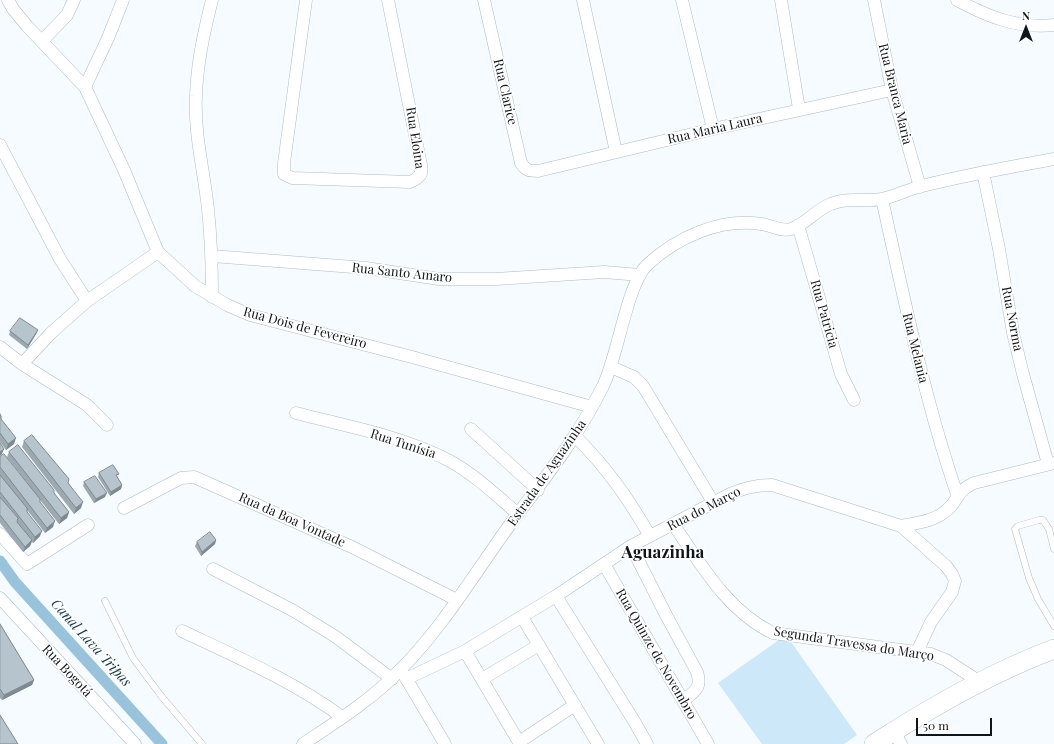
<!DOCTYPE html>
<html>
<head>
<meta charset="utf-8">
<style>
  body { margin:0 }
  #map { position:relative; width:1054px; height:744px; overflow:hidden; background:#f5fbff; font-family:"Playfair Display",serif }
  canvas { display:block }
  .north { position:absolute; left:1006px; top:8px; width:40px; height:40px; -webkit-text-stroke:3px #fff; paint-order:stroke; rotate:0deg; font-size:11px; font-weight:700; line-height:16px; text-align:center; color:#101519 }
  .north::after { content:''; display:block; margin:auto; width:14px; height:18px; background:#101519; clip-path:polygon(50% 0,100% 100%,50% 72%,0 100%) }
  .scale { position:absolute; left:916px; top:718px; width:76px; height:18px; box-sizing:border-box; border:2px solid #101519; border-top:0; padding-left:5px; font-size:12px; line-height:14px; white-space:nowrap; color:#101519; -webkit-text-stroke:3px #fff; paint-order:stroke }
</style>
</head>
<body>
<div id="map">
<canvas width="1054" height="744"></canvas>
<div class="north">N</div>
<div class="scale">50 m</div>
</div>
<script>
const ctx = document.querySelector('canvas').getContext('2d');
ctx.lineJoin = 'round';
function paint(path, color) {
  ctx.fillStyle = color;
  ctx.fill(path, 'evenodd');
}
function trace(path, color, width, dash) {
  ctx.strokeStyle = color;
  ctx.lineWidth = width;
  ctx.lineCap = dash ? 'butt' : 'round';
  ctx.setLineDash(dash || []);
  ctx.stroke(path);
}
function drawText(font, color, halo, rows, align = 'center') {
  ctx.font = font + ' "Playfair Display",serif';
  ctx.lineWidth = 3.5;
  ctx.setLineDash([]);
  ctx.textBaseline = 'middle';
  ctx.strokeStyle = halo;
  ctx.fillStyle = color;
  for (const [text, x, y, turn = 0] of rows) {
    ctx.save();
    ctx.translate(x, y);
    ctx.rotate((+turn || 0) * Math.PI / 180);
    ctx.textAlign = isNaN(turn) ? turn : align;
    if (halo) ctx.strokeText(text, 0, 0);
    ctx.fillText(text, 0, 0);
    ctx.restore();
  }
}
paint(new Path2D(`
  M 786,635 L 857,735 L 844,744 L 762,744 L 718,683 Z`), '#cde8f8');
trace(new Path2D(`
  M 0,561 L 15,582 L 162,744`), '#99c3db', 11);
const service = new Path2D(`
  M 1054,549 L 1049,529 L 1043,520 L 1039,520 L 1018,526 L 1015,529 L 1029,578 L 1038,599 L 1054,626
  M 105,601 L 133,658 L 162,697 L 202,744`);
const minor = new Path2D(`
  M 8,0 L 13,9 L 27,26 L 85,87 L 124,170 L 158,252 L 195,286 L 227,305 L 250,315 L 412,357 L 592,407
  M 212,0 C 204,32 197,63 196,96 C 194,134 204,171 208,209 C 211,238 212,267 212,297
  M 306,0 L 284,163 L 284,174 L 292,178 L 410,182 L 416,179 L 421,174 L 421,165 L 388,0
  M 484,0 L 521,163 C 526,171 530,171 538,171 L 713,129 L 892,90
  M 583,0 L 616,152
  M 682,0 L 713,129
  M 781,0 L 799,109
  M 874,0 L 892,90 L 920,187
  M 957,0 C 988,17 1019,29 1054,25
  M 42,41 L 67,15 L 74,0
  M 85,87 L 108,38 L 123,0
  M 0,145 L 60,259 L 87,301
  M 983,172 L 999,249 L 1013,333 L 1023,374 L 1048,464
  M 882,199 C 904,298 924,398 957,494
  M 798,225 L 841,374 L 854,400
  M 212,256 L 366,268 L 439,279 L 496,279 L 604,272 L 640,275
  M 0,347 L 22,364 L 87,405 L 107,425
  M 22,364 L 51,333 L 87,301 L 158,252
  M 611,367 L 634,377 L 643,386 L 713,502
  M 296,413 C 346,426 402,436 448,460 C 474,474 496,495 518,514
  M 471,429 L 538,490
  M 576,437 C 607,468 628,498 650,536
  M 124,508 L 181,478 L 194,477 L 352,547 L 457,600
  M 673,524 C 701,564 727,611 773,633 L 931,654 L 946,660 L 980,682
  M 901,526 C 917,523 936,521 948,509 C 961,497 954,493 974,483 L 1054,463
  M 0,534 L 27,564 L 88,525
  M 631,546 L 666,615 L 697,672 C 702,688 695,691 684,700
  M 604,564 L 708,744
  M 213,569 L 294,611 L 336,637 L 392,679
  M 556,596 L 634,721 L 647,744
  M 0,598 L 135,744
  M 522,617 L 598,744
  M 182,631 C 237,657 293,681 342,717
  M 465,651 L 520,744
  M 403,673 L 445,744
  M 406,679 L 465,651 L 556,596 L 631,546 L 730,494 C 745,488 756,485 772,485 L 901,526 L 946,566 L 952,574 L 955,581 L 952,592 L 931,622 L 917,652
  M 482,679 L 539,645
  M 894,731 L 901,744
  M 519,742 L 575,705
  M 303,744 C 336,722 371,700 398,672 C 445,626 478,567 517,515 C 549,473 580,433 603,386 C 618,356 627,284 647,265 C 677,237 720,218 761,224 C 771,225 781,232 791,229 C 806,224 817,209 831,204 C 846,197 866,202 882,199 C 896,196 909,189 922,186 C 965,175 1010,167 1054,159`);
const primary = new Path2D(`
  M 874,744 C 931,707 990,673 1054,649`);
trace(service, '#adbcc5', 7);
trace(minor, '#adbcc5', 13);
trace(primary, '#adbcc5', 20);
trace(service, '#fff', 6);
trace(minor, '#fff', 12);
trace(primary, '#fff', 19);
paint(new Path2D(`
  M 38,330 L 36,334 L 27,349 L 9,335 L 10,331 Z
  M 0,414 L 1,419 L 14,444 L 6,450 L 0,442 Z
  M 24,441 L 68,483 L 81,508 L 74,514 L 22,447 Z
  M 9,452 L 54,493 L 69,512 L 67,518 L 59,524 L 40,500 L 40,502 L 53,527 L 45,533 L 27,510 L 27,512 L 40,536 L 33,543 L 32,542 L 30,546 L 23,552 L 0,523 L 0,457 L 29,485 L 7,457 Z
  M 99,473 L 118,478 L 122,485 L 121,489 L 110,496 L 98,477 Z
  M 84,482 L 105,497 L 94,503 L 83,486 Z
  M 216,540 L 215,544 L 201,556 L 195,546 L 197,542 Z
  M 0,624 L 34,680 L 32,685 L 2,700 L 0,698 Z`), '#9ca9b0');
paint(new Path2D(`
  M 38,330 L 36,334 L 27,349 L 28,345 Z
  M 16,438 L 14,444 L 6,450 L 8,444 Z
  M 4,449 L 2,454 L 0,456 L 0,452 Z
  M 122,485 L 121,489 L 110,496 L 111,492 Z
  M 107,493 L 105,497 L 94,503 L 96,499 Z
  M 83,502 L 81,508 L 74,514 L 76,508 Z
  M 69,512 L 67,518 L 59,524 L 61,518 Z
  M 55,521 L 53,527 L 45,533 L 47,528 Z
  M 42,531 L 40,536 L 33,543 L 35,537 Z
  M 32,540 L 30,546 L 23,552 L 25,547 Z
  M 216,540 L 215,544 L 201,556 L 202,552 Z
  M 34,680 L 32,685 L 2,700 L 4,695 Z`), '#7f8990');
const building = new Path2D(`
  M 20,318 L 38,330 L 28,345 L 10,331 Z
  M 0,414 L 1,416 L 1,419 L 16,438 L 8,444 L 0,433 Z
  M 32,435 L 69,479 L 68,483 L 83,502 L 76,508 L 24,441 Z
  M 0,443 L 4,449 L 0,452 Z
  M 18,445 L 54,490 L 54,493 L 69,512 L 61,518 L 9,452 Z
  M 4,454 L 40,499 L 40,502 L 55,521 L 47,528 L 0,467 L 0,457 Z
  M 113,465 L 119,474 L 116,475 L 122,485 L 111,492 L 99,473 Z
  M 0,475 L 27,508 L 27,512 L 42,531 L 35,537 L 0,492 Z
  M 95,476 L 107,493 L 96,499 L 84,482 Z
  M 0,497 L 18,518 L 17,522 L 32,540 L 25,547 L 0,515 Z
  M 210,532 L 216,540 L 202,552 L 197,542 Z
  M 0,624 L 34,680 L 4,695 L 0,689 Z
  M 0,715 L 18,744 L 0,744 Z`);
paint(building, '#b5c4cd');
trace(building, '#7f8990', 1);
drawText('13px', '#101519', '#fff', [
  ["Rua Clarice",505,92,77],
  ["Rua Branca Maria",895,94,76],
  ["Rua Maria Laura",715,129,-13],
  ["Rua Eloina",415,138,81],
  ["Rua Santo Amaro",402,273,6],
  ["Rua Patricia",824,314,74],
  ["Rua Norma",1012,319,79],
  ["Rua Dois de Fevereiro",305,328,15],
  ["Rua Melania",915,348,76],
  ["Rua Tunísia",403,444,18],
  ["Estrada de Aguazinha",547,473,-55],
  ["Rua do Março",704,509,-27],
  ["Rua da Boa Vontade",292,520,24],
  ["Segunda Travessa do Março",854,644,9],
  ["Rua Quinze de Novembro",656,654,60],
  ["Rua Bogotá",67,671,47]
]);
drawText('italic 14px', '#123648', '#fff', [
  ["Canal Lava Tripas",91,643,48]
]);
drawText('bold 17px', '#101519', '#fff', [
  ["Aguazinha",663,553]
]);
</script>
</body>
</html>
